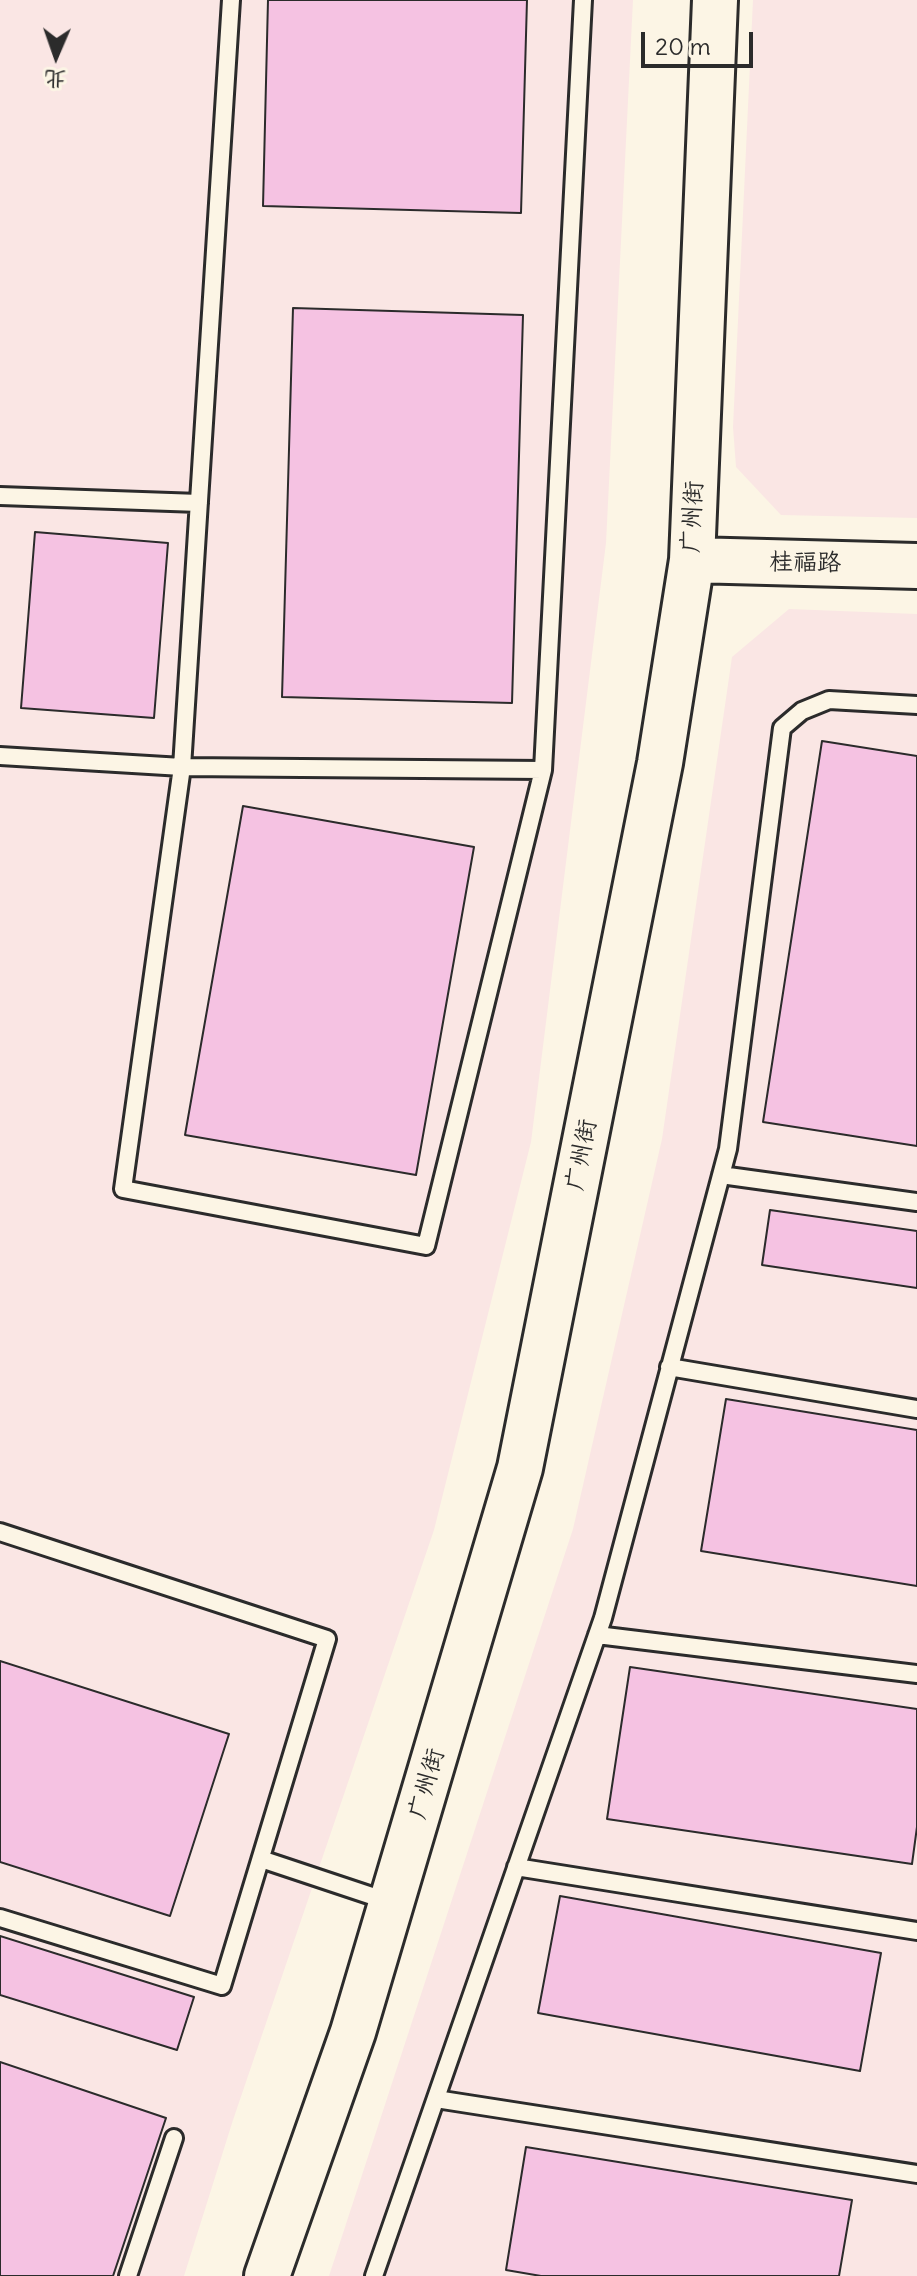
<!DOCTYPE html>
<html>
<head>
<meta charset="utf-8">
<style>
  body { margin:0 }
  #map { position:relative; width:917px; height:2276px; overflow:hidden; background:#fcf5e5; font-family:Delius,"LXGW WenKai TC",sans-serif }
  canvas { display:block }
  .north { position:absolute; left:16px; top:16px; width:80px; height:80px; -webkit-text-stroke:6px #fcf5e5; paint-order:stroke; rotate:182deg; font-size:22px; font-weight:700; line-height:32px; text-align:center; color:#2b2b2b }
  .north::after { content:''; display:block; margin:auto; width:28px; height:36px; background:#2b2b2b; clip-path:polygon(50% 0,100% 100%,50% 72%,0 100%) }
  .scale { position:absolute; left:641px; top:32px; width:112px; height:36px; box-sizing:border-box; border:4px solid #2b2b2b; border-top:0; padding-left:10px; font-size:24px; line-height:28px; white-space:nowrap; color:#2b2b2b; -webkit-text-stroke:6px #fcf5e5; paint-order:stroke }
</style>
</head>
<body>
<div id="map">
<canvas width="917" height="2276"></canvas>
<div class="north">北</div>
<div class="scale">20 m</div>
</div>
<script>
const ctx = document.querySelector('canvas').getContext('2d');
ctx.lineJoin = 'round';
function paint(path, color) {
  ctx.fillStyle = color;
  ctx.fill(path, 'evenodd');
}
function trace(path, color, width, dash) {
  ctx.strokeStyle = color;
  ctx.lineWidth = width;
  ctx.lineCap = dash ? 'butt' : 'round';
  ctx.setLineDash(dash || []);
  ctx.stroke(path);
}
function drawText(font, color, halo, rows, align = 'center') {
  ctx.font = font + ' Delius,"LXGW WenKai TC",sans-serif';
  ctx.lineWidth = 8;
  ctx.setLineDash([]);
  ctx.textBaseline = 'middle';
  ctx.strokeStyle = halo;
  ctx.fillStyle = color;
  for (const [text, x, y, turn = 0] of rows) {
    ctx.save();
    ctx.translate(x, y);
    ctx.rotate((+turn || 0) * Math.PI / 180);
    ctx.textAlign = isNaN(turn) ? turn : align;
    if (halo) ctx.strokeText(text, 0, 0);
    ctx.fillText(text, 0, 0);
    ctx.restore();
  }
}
paint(new Path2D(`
  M 0,0 L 633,0 L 606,543 L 531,1142 L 434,1530 L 233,2120 L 184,2276 L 0,2276 Z
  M 753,0 L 917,0 L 917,518 L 781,515 L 736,467 L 733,427 Z
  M 789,609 L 917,614 L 917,2276 L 329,2276 L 573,1529 L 662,1139 L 732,657 Z`), '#fae6e4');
const building = new Path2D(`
  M 268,0 L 527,0 L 521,213 L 263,206 Z
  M 293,308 L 523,315 L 512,703 L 282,697 Z
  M 35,532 L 168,543 L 154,718 L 21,708 Z
  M 822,741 L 917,756 L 917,1146 L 763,1122 Z
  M 243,806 L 474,847 L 416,1175 L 185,1135 Z
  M 770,1210 L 917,1231 L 917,1288 L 762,1265 Z
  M 726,1399 L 917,1430 L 917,1586 L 701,1551 Z
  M 0,1661 L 229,1734 L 170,1916 L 0,1862 Z
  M 630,1667 L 917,1709 L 917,1827 L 912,1864 L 607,1819 Z
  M 560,1896 L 881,1953 L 860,2071 L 538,2013 Z
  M 0,1936 L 194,1997 L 177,2050 L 0,1995 Z
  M 0,2062 L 166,2118 L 113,2276 L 0,2276 Z
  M 526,2147 L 852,2200 L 839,2276 L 541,2276 L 506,2270 Z`);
paint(building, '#f5c2e2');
trace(building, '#2b2b2b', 2);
const lane = new Path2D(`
  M 231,0 L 182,767 L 123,1189 L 426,1246 L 543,770 L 583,0
  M 0,496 L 199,503
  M 0,756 L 182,767 L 543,770
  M 721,1175 L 917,1202
  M 669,1367 L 917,1409
  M 0,1532 L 327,1639 L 222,1986 L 0,1918
  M 597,1635 L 917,1674
  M 261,1859 L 390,1902
  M 516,1867 L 917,1931
  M 436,2099 L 917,2174
  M 128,2276 L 174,2138
  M 374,2276 L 603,1618 L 728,1149 L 782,728 L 802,711 L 829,700 L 917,705`);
const secondary = new Path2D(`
  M 692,560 L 917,566
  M 267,2276 L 353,2032 L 520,1468 L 660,763 L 692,560 L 715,0`);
trace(lane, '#2b2b2b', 22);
trace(secondary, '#2b2b2b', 50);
trace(lane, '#fcf5e5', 16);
trace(secondary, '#fcf5e5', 44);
drawText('24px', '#2b2b2b', '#fcf5e5', [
  ["广州街",693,517,-87],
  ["桂福路",805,563,1],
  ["广州街",582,1155,-79],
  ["广州街",427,1784,-74]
]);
</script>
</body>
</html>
